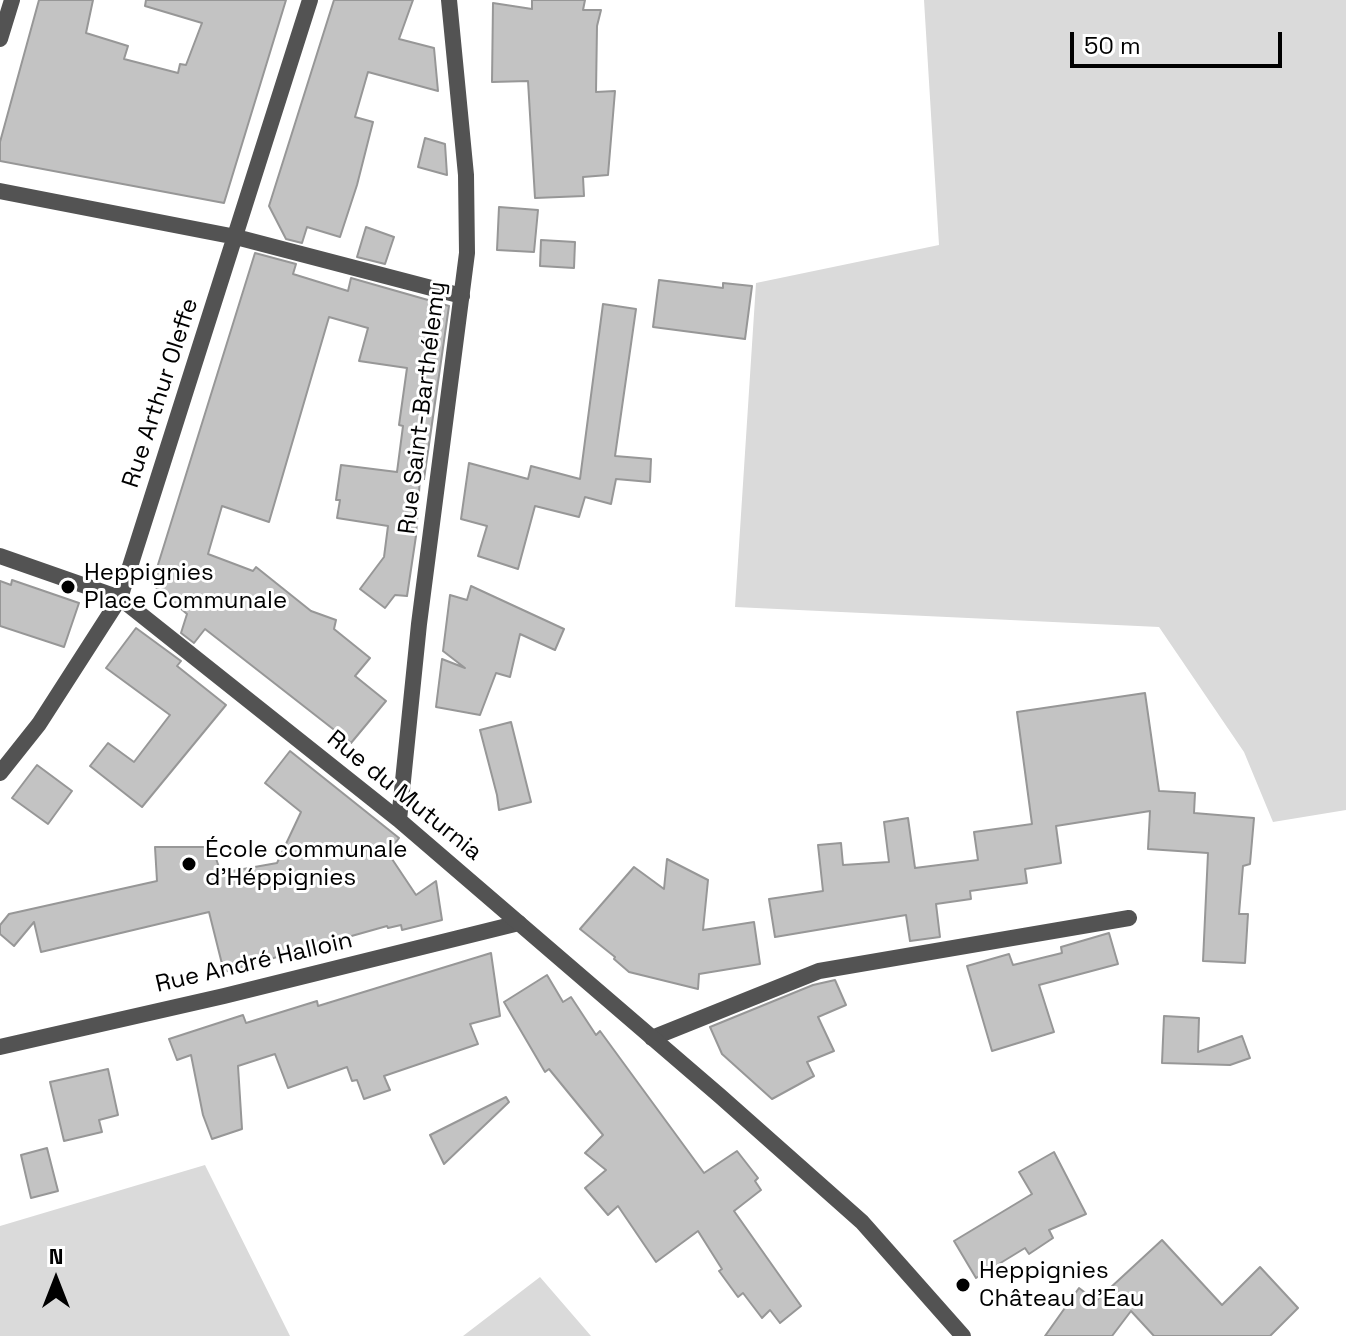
<!DOCTYPE html>
<html>
<head>
<meta charset="utf-8">
<style>
  body { margin:0 }
  #map { position:relative; width:1346px; height:1336px; overflow:hidden; background:#fff; font-family:"Space Grotesk",sans-serif }
  canvas { display:block }
  .north { position:absolute; left:16px; top:1240px; width:80px; height:80px; -webkit-text-stroke:6px #fff; paint-order:stroke; rotate:0deg; font-size:22px; font-weight:700; line-height:32px; text-align:center; color:#000 }
  .north::after { content:''; display:block; margin:auto; width:28px; height:36px; background:#000; clip-path:polygon(50% 0,100% 100%,50% 72%,0 100%) }
  .scale { position:absolute; left:1070px; top:32px; width:212px; height:36px; box-sizing:border-box; border:4px solid #000; border-top:0; padding-left:10px; font-size:24px; line-height:28px; white-space:nowrap; color:#000; -webkit-text-stroke:6px #fff; paint-order:stroke }
</style>
</head>
<body>
<div id="map">
<canvas width="1346" height="1336"></canvas>
<div class="north">N</div>
<div class="scale">50 m</div>
</div>
<script>
const ctx = document.querySelector('canvas').getContext('2d');
ctx.lineJoin = 'round';
function paint(path, color) {
  ctx.fillStyle = color;
  ctx.fill(path, 'evenodd');
}
function trace(path, color, width, dash) {
  ctx.strokeStyle = color;
  ctx.lineWidth = width;
  ctx.lineCap = dash ? 'butt' : 'round';
  ctx.setLineDash(dash || []);
  ctx.stroke(path);
}
function drawText(font, color, halo, rows, align = 'center') {
  ctx.font = font + ' "Space Grotesk",sans-serif';
  ctx.lineWidth = 6;
  ctx.setLineDash([]);
  ctx.textBaseline = 'middle';
  ctx.strokeStyle = halo;
  ctx.fillStyle = color;
  for (const [text, x, y, turn = 0] of rows) {
    ctx.save();
    ctx.translate(x, y);
    ctx.rotate((+turn || 0) * Math.PI / 180);
    ctx.textAlign = isNaN(turn) ? turn : align;
    if (halo) ctx.strokeText(text, 0, 0);
    ctx.fillText(text, 0, 0);
    ctx.restore();
  }
}
paint(new Path2D(`
  M 924,0 L 1346,0 L 1346,810 L 1273,822 L 1244,752 L 1159,627 L 735,607 L 756,283 L 939,245 Z
  M 205,1165 L 290,1336 L 0,1336 L 0,1226 Z
  M 540,1277 L 591,1336 L 463,1336 Z`), '#dadada');
const building = new Path2D(`
  M 39,0 L 93,0 L 86,33 L 128,46 L 124,59 L 178,73 L 180,64 L 186,65 L 202,23 L 145,6 L 146,0 L 286,0 L 224,203 L 0,161 L 0,142 Z
  M 334,0 L 413,0 L 399,39 L 434,48 L 438,91 L 368,72 L 355,117 L 373,122 L 357,185 L 340,237 L 307,227 L 302,243 L 286,239 L 269,206 Z
  M 532,0 L 585,0 L 583,10 L 601,10 L 597,26 L 596,92 L 615,91 L 608,175 L 583,177 L 584,196 L 535,198 L 528,81 L 492,82 L 493,3 L 532,9 Z
  M 425,138 L 445,144 L 447,175 L 418,167 Z
  M 499,207 L 538,210 L 534,252 L 497,250 Z
  M 366,227 L 394,237 L 385,264 L 357,257 Z
  M 541,240 L 575,242 L 574,268 L 540,266 Z
  M 255,253 L 296,264 L 293,274 L 348,291 L 351,278 L 449,306 L 424,479 L 420,478 L 416,536 L 407,596 L 395,595 L 385,608 L 360,589 L 384,557 L 388,526 L 337,518 L 340,500 L 336,500 L 341,465 L 397,472 L 403,426 L 399,425 L 407,368 L 359,361 L 368,328 L 329,317 L 269,522 L 222,506 L 208,554 L 253,571 L 256,567 L 311,611 L 336,620 L 334,629 L 370,658 L 355,676 L 386,701 L 351,743 L 205,629 L 194,643 L 181,633 L 187,614 L 152,584 Z
  M 659,280 L 723,288 L 723,283 L 752,286 L 745,339 L 653,327 Z
  M 603,304 L 636,309 L 615,456 L 651,459 L 650,482 L 616,479 L 611,504 L 585,497 L 579,517 L 535,506 L 518,569 L 478,556 L 487,526 L 461,519 L 469,463 L 528,479 L 531,466 L 580,479 Z
  M 12,580 L 79,603 L 64,647 L 0,626 L 0,581 L 11,585 Z
  M 471,586 L 564,629 L 555,650 L 520,634 L 510,677 L 496,673 L 480,715 L 436,707 L 442,659 L 465,668 L 443,651 L 450,595 L 467,600 Z
  M 136,628 L 181,661 L 177,666 L 226,705 L 142,807 L 90,766 L 108,743 L 134,762 L 170,715 L 106,668 Z
  M 1145,693 L 1159,791 L 1195,793 L 1194,813 L 1254,818 L 1250,864 L 1243,866 L 1239,914 L 1248,914 L 1245,963 L 1203,961 L 1208,853 L 1148,849 L 1150,811 L 1056,826 L 1061,863 L 1025,869 L 1027,883 L 970,891 L 971,899 L 936,904 L 940,937 L 910,941 L 906,915 L 775,937 L 769,899 L 823,891 L 818,845 L 841,843 L 843,865 L 889,862 L 884,822 L 908,818 L 915,868 L 978,860 L 974,832 L 1032,824 L 1017,712 Z
  M 511,722 L 531,802 L 499,810 L 497,795 L 480,730 Z
  M 290,751 L 399,838 L 388,853 L 416,895 L 436,881 L 442,920 L 402,930 L 401,925 L 388,928 L 387,926 L 224,972 L 209,912 L 41,952 L 34,922 L 14,946 L 0,934 L 0,925 L 9,914 L 157,881 L 155,847 L 212,847 L 221,873 L 277,863 L 301,812 L 265,783 Z
  M 37,765 L 72,791 L 48,824 L 12,798 Z
  M 667,859 L 708,880 L 703,930 L 754,922 L 760,964 L 699,974 L 698,989 L 629,972 L 614,959 L 615,957 L 580,929 L 634,867 L 664,889 Z
  M 1109,933 L 1118,964 L 1039,985 L 1054,1032 L 992,1051 L 967,966 L 1009,954 L 1013,965 L 1062,953 L 1061,947 Z
  M 491,953 L 500,1016 L 470,1024 L 478,1044 L 384,1076 L 390,1090 L 364,1099 L 357,1080 L 352,1081 L 347,1067 L 288,1088 L 275,1054 L 238,1066 L 242,1129 L 212,1139 L 203,1115 L 191,1055 L 177,1060 L 169,1039 L 243,1015 L 246,1023 L 317,1001 L 318,1006 Z
  M 547,975 L 563,1002 L 571,997 L 596,1035 L 600,1031 L 704,1173 L 737,1151 L 758,1178 L 755,1181 L 761,1190 L 734,1211 L 801,1306 L 780,1323 L 770,1310 L 762,1318 L 743,1293 L 738,1297 L 719,1271 L 722,1269 L 698,1231 L 656,1262 L 618,1206 L 608,1215 L 585,1188 L 606,1170 L 585,1153 L 603,1135 L 549,1069 L 545,1072 L 504,1002 Z
  M 835,980 L 846,1005 L 818,1017 L 834,1051 L 807,1062 L 814,1076 L 772,1099 L 722,1054 L 710,1027 L 813,985 Z
  M 1164,1016 L 1199,1018 L 1198,1052 L 1242,1036 L 1250,1058 L 1230,1065 L 1162,1063 Z
  M 108,1069 L 118,1115 L 99,1120 L 102,1132 L 64,1141 L 50,1082 Z
  M 506,1097 L 509,1102 L 444,1164 L 430,1135 Z
  M 47,1148 L 58,1191 L 31,1198 L 21,1155 Z
  M 1054,1152 L 1086,1214 L 1049,1230 L 1053,1238 L 1029,1254 L 1025,1248 L 976,1278 L 954,1241 L 1032,1194 L 1019,1172 Z
  M 1162,1240 L 1222,1305 L 1260,1267 L 1298,1308 L 1270,1336 L 1154,1336 L 1131,1311 L 1112,1336 L 1045,1336 L 1079,1288 L 1096,1301 Z`);
paint(building, '#c3c3c3');
trace(building, '#979797', 2);
trace(new Path2D(`
  M 0,191 L 236,237 L 462,296
  M 0,773 L 39,724 L 120,598 L 310,0
  M 652,1038 L 819,971 L 1129,918
  M 0,1047 L 224,996 L 519,923`), '#535353', 16);
trace(new Path2D(`
  M 0,39 L 12,0
  M 0,556 L 120,598 L 399,820 L 720,1096 L 862,1222 L 963,1336
  M 399,820 L 419,624 L 467,253 L 466,175 L 449,0`), '#535353', 16);
for (const [x, y, r, color] of [
  [68,587,8,"#000"],
  [189,864,8,"#000"],
  [963,1285,8,"#000"]
]) {
  const dot = new Path2D();
  dot.arc(x, y, r, 0, 2 * Math.PI);
  ctx.fillStyle = color;
  ctx.fill(dot);
  trace(dot, '#fff', 3);
}
drawText('24px', '#000', '#fff', [
  ["Rue Arthur Oleffe",161,393,-72],
  ["Rue Saint-Barthélemy",423,408,-83],
  ["Rue du Muturnia",404,796,39],
  ["Rue André Halloin",254,963,-13]
]);
drawText('24px', '#000', '#fff', [
  ["Heppignies",84,573],
  ["Place Communale",84,601],
  ["École communale",205,850],
  ["d'Héppignies",205,878],
  ["Heppignies",979,1271],
  ["Château d'Eau",979,1299]
], 'left');
</script>
</body>
</html>
